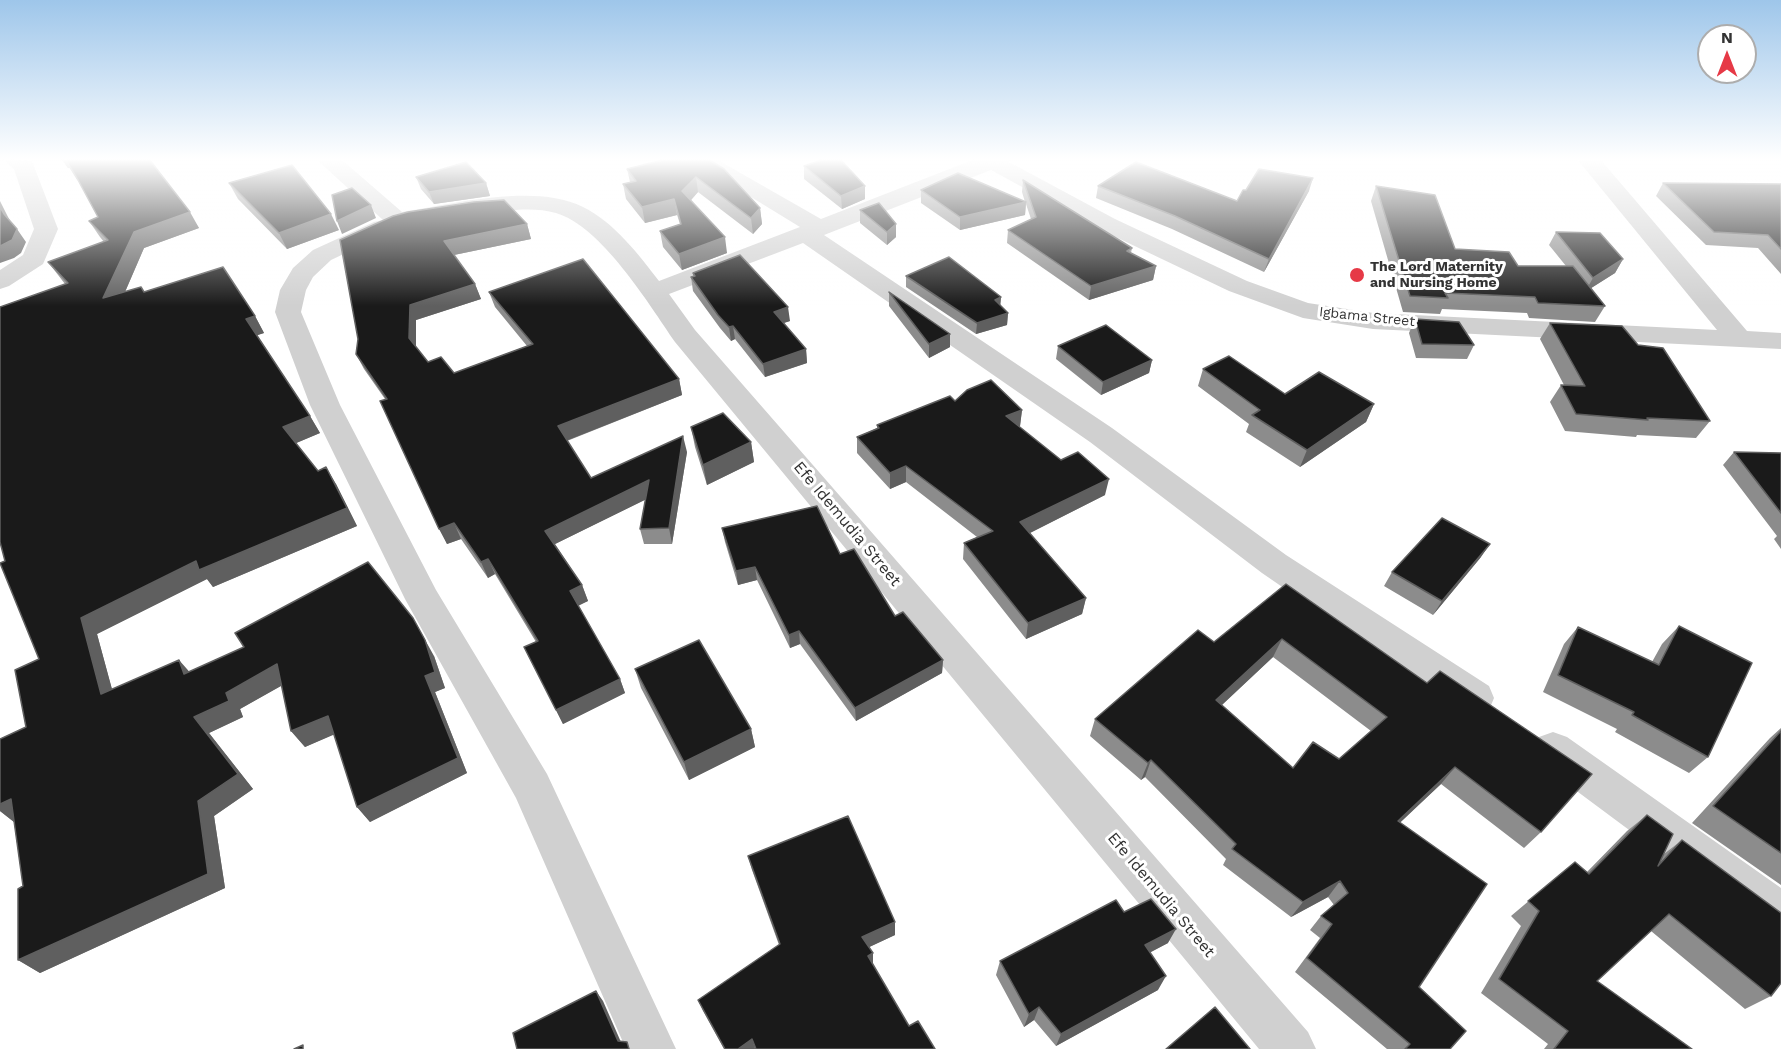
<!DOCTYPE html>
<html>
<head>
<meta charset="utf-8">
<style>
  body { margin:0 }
  #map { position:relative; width:1781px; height:1049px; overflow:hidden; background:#fff; font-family:"Work Sans",sans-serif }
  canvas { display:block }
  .north { position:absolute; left:1697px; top:24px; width:60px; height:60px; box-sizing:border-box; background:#fff; border:2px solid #adadad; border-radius:50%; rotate:0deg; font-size:16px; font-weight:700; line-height:24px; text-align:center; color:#333 }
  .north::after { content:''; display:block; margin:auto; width:21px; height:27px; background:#e63946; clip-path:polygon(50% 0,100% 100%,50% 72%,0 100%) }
</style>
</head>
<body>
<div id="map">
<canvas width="1781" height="1049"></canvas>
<div class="north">N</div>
</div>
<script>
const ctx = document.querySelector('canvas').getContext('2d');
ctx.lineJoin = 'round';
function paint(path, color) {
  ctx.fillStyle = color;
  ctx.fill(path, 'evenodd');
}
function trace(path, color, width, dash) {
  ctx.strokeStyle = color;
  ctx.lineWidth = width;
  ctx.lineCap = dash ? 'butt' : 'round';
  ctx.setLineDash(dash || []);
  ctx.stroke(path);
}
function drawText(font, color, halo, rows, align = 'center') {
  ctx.font = font + ' "Work Sans",sans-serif';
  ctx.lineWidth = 6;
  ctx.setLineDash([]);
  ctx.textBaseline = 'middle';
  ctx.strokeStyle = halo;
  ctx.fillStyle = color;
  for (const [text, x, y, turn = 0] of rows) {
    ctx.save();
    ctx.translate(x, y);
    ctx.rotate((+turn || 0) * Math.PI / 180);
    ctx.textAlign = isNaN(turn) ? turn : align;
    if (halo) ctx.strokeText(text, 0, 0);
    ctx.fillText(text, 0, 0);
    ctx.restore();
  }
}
paint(new Path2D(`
  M 3,159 L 32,161 L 58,229 L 43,264 L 9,286 L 0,289 L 0,270 L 23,255 L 34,229 L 14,169 Z
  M 316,159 L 341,159 L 402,212 C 455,204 534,183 583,207 C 614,222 639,255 659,281 L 800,227 L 689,159 L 716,159 L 821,219 L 975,159 L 1011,159 L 1009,162 L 1115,219 L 1247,281 L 1308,303 L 1373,313 L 1717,330 L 1577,159 L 1600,159 L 1747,331 L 1781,333 L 1781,349 L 1373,329 L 1303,318 L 1229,291 L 1099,229 L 991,170 L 824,235 L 1112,428 L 1286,555 L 1489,686 L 1494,698 L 1489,710 L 1475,714 L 1461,710 L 1262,573 L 1090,442 L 803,243 L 669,294 L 695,330 L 1308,1032 L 1316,1049 L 1259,1049 L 675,342 C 649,304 601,226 556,213 C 533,206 503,211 479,214 C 457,217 412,230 393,226 L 390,232 L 331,260 L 313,277 L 306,290 L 301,312 L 340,405 L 436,590 L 547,774 L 676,1049 L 626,1049 L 516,798 L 405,599 L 310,405 L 275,312 L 280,290 L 293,268 L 313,250 L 374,222 L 383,220 Z
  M 1553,732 L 1567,737 L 1781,888 L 1781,938 L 1765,931 L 1539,763 L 1533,750 L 1539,737 Z`), '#d0d0d0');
paint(new Path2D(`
  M 61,159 L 150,159 L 199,228 L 144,248 L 125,292 L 145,292 L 255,316 L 264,333 L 257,335 L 310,416 L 320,433 L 296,443 L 318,471 L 336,484 L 357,526 L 213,587 L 207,579 L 97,634 L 112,690 L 190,672 L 434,656 L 445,688 L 435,692 L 467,773 L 370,822 L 357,807 L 334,734 L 305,747 L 291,731 L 282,685 L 240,709 L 243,717 L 209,733 L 253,789 L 214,816 L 225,888 L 40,973 L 18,960 L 23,886 L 14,822 L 0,811 L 0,739 L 26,727 L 39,659 L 5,561 L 65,284 L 48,262 L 104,242 L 100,237 L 89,221 L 98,217 L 79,182 L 70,168 L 68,168 Z
  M 666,159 L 760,208 L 762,224 L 753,234 L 698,192 L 691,200 L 727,253 L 682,270 L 663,247 L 660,231 L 680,224 L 677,215 L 645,223 L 626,199 L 623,184 L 630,182 L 627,169 Z
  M 804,166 L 865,186 L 865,199 L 842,209 L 804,179 Z
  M 416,177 L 486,183 L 490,196 L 434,204 L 421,189 Z
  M 1023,180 L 1132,248 L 1131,253 L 1156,266 L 1153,280 L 1089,300 L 1007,243 L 1008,230 L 1031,219 L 1026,204 L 1025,215 L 960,230 L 921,203 L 921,190 L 1025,202 L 1022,192 Z
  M 229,183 L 339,230 L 287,249 L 238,199 Z
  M 1663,183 L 1781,184 L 1781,274 L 1758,248 L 1706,245 L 1656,196 Z
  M 1098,186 L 1237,201 L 1246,190 L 1309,191 L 1264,272 L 1172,229 L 1096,198 Z
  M 1376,186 L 1455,249 L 1518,266 L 1566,266 L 1549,245 L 1556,232 L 1623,259 L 1615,273 L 1591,288 L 1605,306 L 1595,322 L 1529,318 L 1527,313 L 1442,309 L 1440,314 L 1403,312 L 1371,201 Z
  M 860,210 L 896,237 L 887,245 L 860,223 Z
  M 393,216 L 527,224 L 531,239 L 454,255 L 475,284 L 481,299 L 416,320 L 416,347 L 428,362 L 454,373 L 527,346 L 495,307 L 489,292 L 679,379 L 682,395 L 567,441 L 591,478 L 687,452 L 672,544 L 644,544 L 640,529 L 646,499 L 555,544 L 582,585 L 588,601 L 578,605 L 620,679 L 625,693 L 563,724 L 524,647 L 536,642 L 495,574 L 488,578 L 461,539 L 447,544 L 385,399 L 364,369 L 356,354 Z
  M 693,273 L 790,321 L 783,323 L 806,349 L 807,363 L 765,377 L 735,339 L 731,341 L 720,328 L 693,291 L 691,277 L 693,277 Z
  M 906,276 L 1001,297 L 1000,305 L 1008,313 L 1007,325 L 976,334 L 906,287 Z
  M 889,292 L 950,334 L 950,347 L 929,358 L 889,306 Z
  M 1415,319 L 1474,345 L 1467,359 L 1416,358 L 1409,333 Z
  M 1550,323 L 1638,345 L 1710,421 L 1696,438 L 1637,435 L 1636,437 L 1565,431 L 1550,402 L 1561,385 L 1564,385 L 1540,339 Z
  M 1058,346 L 1152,360 L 1149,373 L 1101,395 L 1056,359 Z
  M 1203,369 L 1285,394 L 1374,404 L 1366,422 L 1300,467 L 1246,432 L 1249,424 L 1198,386 Z
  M 955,401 L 1022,410 L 1020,426 L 1019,427 L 1105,495 L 1030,533 L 1086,598 L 1082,614 L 1026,639 L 963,559 L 964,543 L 977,537 L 906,482 L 890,489 L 857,453 L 857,437 L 877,428 L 877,425 Z
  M 691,427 L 751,442 L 754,462 L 707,485 L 695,447 Z
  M 1734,452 L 1781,453 L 1781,549 L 1774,539 L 1777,536 L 1723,465 Z
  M 722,528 L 840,554 L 895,616 L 943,660 L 942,673 L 856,721 L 800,644 L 790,648 L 757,580 L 738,585 L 725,542 Z
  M 1481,557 L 1433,615 L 1384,586 L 1392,572 Z
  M 1286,584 L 1541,832 L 1524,848 L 1441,784 L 1400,822 L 1419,987 L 1450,1049 L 1387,1049 L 1295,972 L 1320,938 L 1310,930 L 1321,916 L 1334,905 L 1328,897 L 1291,917 L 1223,865 L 1226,859 L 1145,777 L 1141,780 L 1090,736 L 1095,719 L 1214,642 ZM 1273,657 L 1371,731 L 1339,759 L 1293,768 L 1222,705 Z
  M 1679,626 L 1708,757 L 1689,773 L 1615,732 L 1617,729 L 1543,692 L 1564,644 L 1578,627 L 1652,662 L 1662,644 Z
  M 635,669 L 751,729 L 755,747 L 689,780 L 641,688 Z
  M 1781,728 L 1781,885 L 1692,823 L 1770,738 Z
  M 1647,815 L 1664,854 L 1682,840 L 1771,996 L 1745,1009 L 1651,931 L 1597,981 L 1692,1049 L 1544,1049 L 1548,1044 L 1481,993 L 1521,926 L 1511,916 L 1575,862 L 1587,872 L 1627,831 Z
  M 748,856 L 895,935 L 869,947 L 873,953 L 873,965 L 909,1026 L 935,1049 L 724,1049 L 703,1011 L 698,1000 L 779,945 L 752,870 Z
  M 1124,912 L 1168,943 L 1150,952 L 1158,990 L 1056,1046 L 1034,1020 L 1024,1027 L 996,975 L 1000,961 Z`), '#8c8c8c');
paint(new Path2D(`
  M 62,159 L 65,159 L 70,168 L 68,168 Z
  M 696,177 L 698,192 L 685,207 L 682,191 Z
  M 1313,178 L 1309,191 L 1264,272 L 1269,259 Z
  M 486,183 L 490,196 L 434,204 L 429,192 Z
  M 865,186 L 865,199 L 842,209 L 841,196 Z
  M 674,199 L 677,215 L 645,223 L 642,207 Z
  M 0,201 L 13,227 L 4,214 L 0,207 Z
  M 1026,202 L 1025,215 L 960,230 L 960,217 Z
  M 371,205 L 376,218 L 342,234 L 337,221 Z
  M 760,208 L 762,224 L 753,234 L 751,218 Z
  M 190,212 L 199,228 L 144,248 L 115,315 L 103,298 L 134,232 Z
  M 331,214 L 339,230 L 287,249 L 279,233 Z
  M 527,224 L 531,239 L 449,256 L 444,241 Z
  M 896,224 L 896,237 L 887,245 L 887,232 Z
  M 17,229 L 26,242 L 21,253 L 14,258 L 0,263 L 0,246 Z
  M 725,237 L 727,253 L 682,270 L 679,254 Z
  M 1623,259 L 1615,273 L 1585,292 L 1593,278 Z
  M 1156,266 L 1153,280 L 1089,300 L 1091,286 Z
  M 475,284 L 481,299 L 416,320 L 416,354 L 409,338 L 410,305 Z
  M 1001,297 L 1000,309 L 995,300 Z
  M 788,307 L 790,321 L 775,326 L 774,312 Z
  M 1008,313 L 1007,325 L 976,334 L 977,323 Z
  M 255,316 L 264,333 L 255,336 L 246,319 Z
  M 733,326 L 735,339 L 731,341 L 729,327 Z
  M 950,334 L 950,347 L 929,358 L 929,344 Z
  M 806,349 L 807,363 L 765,377 L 763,364 Z
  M 1152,360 L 1149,373 L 1101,395 L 1103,382 Z
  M 679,379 L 682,395 L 563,442 L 558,426 Z
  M 1374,404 L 1366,422 L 1300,467 L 1307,450 Z
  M 1022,410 L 1020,426 L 1004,433 L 1006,416 Z
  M 310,416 L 320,433 L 294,444 L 283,427 Z
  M 683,436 L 687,452 L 672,544 L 669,528 Z
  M 751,442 L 754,462 L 707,485 L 703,465 Z
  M 906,466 L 906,482 L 890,489 L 890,473 Z
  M 326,467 L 336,484 L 357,526 L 213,587 L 207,579 L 97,634 L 118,711 L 101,694 L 81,618 Z
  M 1109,479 L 1105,495 L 1018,539 L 1020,522 Z
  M 649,480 L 653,496 L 551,546 L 545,531 Z
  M 454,523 L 461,539 L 447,544 L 439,529 Z
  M 1490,544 L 1481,557 L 1433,615 L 1442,601 Z
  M 488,559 L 495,574 L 488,578 L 481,562 Z
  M 755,567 L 757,580 L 738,585 L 736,571 Z
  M 582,585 L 588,601 L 576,607 L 570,591 Z
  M 1086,598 L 1082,614 L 1026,639 L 1028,623 Z
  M 413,618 L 434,656 L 445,688 L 435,692 L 467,773 L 370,822 L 357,807 Z
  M 799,631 L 800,644 L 790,648 L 789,635 Z
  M 1282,639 L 1273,657 L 1209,717 L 1216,700 Z
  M 179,660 L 194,677 L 184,674 Z
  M 943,660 L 942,673 L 856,721 L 855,708 Z
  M 277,664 L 290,681 L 240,709 L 243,717 L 209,733 L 253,789 L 214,816 L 225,888 L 40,973 L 18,960 L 198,801 L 194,717 L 226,693 Z
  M 620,679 L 625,693 L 563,724 L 556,710 Z
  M 328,716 L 340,732 L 305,747 L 291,731 Z
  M 751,729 L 755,747 L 689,780 L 684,762 Z
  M 1151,760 L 1145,777 L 1141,780 L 1148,763 Z
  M 1455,767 L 1441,784 L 1385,837 L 1398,821 Z
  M 11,799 L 14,822 L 0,811 L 0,804 Z
  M 1340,881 L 1328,897 L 1291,917 L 1303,902 Z
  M 895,922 L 895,935 L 863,950 L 862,937 Z
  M 1176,929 L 1168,943 L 1138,959 L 1145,945 Z
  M 873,953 L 873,965 L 868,956 Z
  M 1166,976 L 1158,990 L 1056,1046 L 1061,1034 Z
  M 596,991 L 603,1001 L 624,1049 L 618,1041 Z
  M 1039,1007 L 1034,1020 L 1024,1027 L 1029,1014 Z
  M 752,1039 L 755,1049 L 738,1049 Z`), '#5f5f5f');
const building = new Path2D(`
  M 65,159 L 149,159 L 190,212 L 134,232 L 103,298 L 141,287 L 144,292 L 223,267 L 255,316 L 246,319 L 310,416 L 283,427 L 318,471 L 326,467 L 347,508 L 199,570 L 196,561 L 81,618 L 101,694 L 179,660 L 184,674 L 244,647 L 235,633 L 368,562 L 413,618 L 425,640 L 435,672 L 425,676 L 458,758 L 357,807 L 328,716 L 291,731 L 277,664 L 226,693 L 229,701 L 194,717 L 238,774 L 198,801 L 208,874 L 18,960 L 18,889 L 23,886 L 11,799 L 0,804 L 0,739 L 26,727 L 15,670 L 39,659 L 0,563 L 5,561 L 0,542 L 0,307 L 68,283 L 48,262 L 108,240 L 89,221 L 98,217 L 78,180 Z
  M 666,159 L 708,159 L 724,169 L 760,208 L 751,218 L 696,177 L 682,191 L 725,237 L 679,254 L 660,231 L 681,224 L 674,199 L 642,207 L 623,184 L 636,181 L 627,169 Z
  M 824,159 L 840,159 L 865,186 L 841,196 L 804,166 Z
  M 466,162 L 486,183 L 429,192 L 416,177 Z
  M 1136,162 L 1237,201 L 1243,190 L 1246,190 L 1259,169 L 1313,178 L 1269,259 L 1175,216 L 1098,186 Z
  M 292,165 L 331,214 L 279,233 L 229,183 Z
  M 958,173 L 1026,202 L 960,217 L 921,190 Z
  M 1023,180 L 1132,248 L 1127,251 L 1156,266 L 1091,286 L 1008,230 L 1036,217 Z
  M 1663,183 L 1781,184 L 1781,249 L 1768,235 L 1714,232 Z
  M 1376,186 L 1435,195 L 1455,249 L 1509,252 L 1518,266 L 1573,266 L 1605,306 L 1538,303 L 1535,297 L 1445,293 L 1448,298 L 1410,296 Z
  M 352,188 L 371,205 L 337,221 L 332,195 Z
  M 504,200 L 527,224 L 444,241 L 475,284 L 410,305 L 409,338 L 428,362 L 441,357 L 454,373 L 533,344 L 489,292 L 583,259 L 679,379 L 558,426 L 591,478 L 683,436 L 669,528 L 640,529 L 649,480 L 545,531 L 582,585 L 570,591 L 620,679 L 556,710 L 524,647 L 538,641 L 488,559 L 481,562 L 454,523 L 439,529 L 380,401 L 387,399 L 356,354 L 358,339 L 340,240 L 393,216 L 408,212 L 474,202 Z
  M 879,203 L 896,224 L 887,232 L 860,210 Z
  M 0,207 L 4,214 L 17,229 L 12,240 L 0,246 Z
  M 1556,232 L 1600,233 L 1623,259 L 1593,278 Z
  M 740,255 L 788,307 L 774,312 L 806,349 L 763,364 L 733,326 L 729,327 L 718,315 L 691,277 L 695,276 L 693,273 Z
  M 949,257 L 1001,297 L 995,300 L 1008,313 L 977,323 L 906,276 Z
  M 889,292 L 950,334 L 929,344 Z
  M 1415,319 L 1459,322 L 1474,345 L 1422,344 Z
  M 1550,323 L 1622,326 L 1638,345 L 1663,348 L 1710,421 L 1647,418 L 1648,420 L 1576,414 L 1561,385 L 1585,386 Z
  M 1106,325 L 1152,360 L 1103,382 L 1058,346 Z
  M 1229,356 L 1285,394 L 1319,372 L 1374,404 L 1307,450 L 1252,415 L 1260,410 L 1203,369 Z
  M 991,380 L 1022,410 L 1006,416 L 1061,460 L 1078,452 L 1109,479 L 1020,522 L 1086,598 L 1028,623 L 964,543 L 993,531 L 906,466 L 890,473 L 857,437 L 879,428 L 877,425 L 950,396 L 955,401 L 967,390 Z
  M 723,413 L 751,442 L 703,465 L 691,427 Z
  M 1734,452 L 1781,453 L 1781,513 Z
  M 817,506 L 840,554 L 854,549 L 895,616 L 903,612 L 943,660 L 855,708 L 799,631 L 789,635 L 755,567 L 736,571 L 722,528 Z
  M 1442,518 L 1490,544 L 1442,601 L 1392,572 Z
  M 1286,584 L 1427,683 L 1440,671 L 1592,774 L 1541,832 L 1455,767 L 1398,821 L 1487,884 L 1419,987 L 1466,1031 L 1450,1049 L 1405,1049 L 1410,1044 L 1307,958 L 1332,924 L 1321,916 L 1348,893 L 1340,881 L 1303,902 L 1232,849 L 1236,844 L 1151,760 L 1148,763 L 1095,719 L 1198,630 L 1214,642 ZM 1282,639 L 1387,717 L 1339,759 L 1313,742 L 1293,768 L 1216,700 Z
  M 1679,626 L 1752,663 L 1708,757 L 1632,715 L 1634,712 L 1558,675 L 1578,627 L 1659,665 Z
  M 699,640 L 751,729 L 684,762 L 635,669 Z
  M 1781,731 L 1781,853 L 1713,806 Z
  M 1647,815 L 1673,834 L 1658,866 L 1682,840 L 1781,913 L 1781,983 L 1771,996 L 1669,914 L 1597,981 L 1692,1049 L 1554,1049 L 1568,1031 L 1499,979 L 1539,911 L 1528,901 L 1575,862 L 1589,874 Z
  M 848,816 L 895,922 L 862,937 L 873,953 L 868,956 L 909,1026 L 918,1021 L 935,1049 L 756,1049 L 752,1039 L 738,1049 L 725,1049 L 698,1000 L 780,944 L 748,856 Z
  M 1151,899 L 1176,929 L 1145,945 L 1166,976 L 1061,1034 L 1039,1007 L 1029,1014 L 1000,961 L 1116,900 L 1124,912 Z
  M 596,991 L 618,1041 L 627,1042 L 629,1049 L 517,1049 L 513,1033 Z
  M 1215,1007 L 1250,1049 L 1166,1049 Z
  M 303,1045 L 303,1049 L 294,1049 Z`);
paint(building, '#1a1a1a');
trace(building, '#5f5f5f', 1.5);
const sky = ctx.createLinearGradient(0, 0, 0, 306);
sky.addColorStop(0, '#9ec6ea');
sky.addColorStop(0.52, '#fff');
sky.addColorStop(1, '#ffffff00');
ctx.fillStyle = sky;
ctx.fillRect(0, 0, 1781, 306);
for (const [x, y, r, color] of [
  [1357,275,8,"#e63946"]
]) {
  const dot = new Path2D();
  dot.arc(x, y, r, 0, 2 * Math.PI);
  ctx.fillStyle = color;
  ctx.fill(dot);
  trace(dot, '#fff', 2);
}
drawText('bold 14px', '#333', '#fff', [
  ["The Lord Maternity",1370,267],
  ["and Nursing Home",1370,283]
], 'left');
drawText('14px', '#333', '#fff', [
  ["Igbama Street",1367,317,6]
]);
drawText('16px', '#333', '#fff', [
  ["Efe Idemudia Street",847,524,50],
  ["Efe Idemudia Street",1161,895,50]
]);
</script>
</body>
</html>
